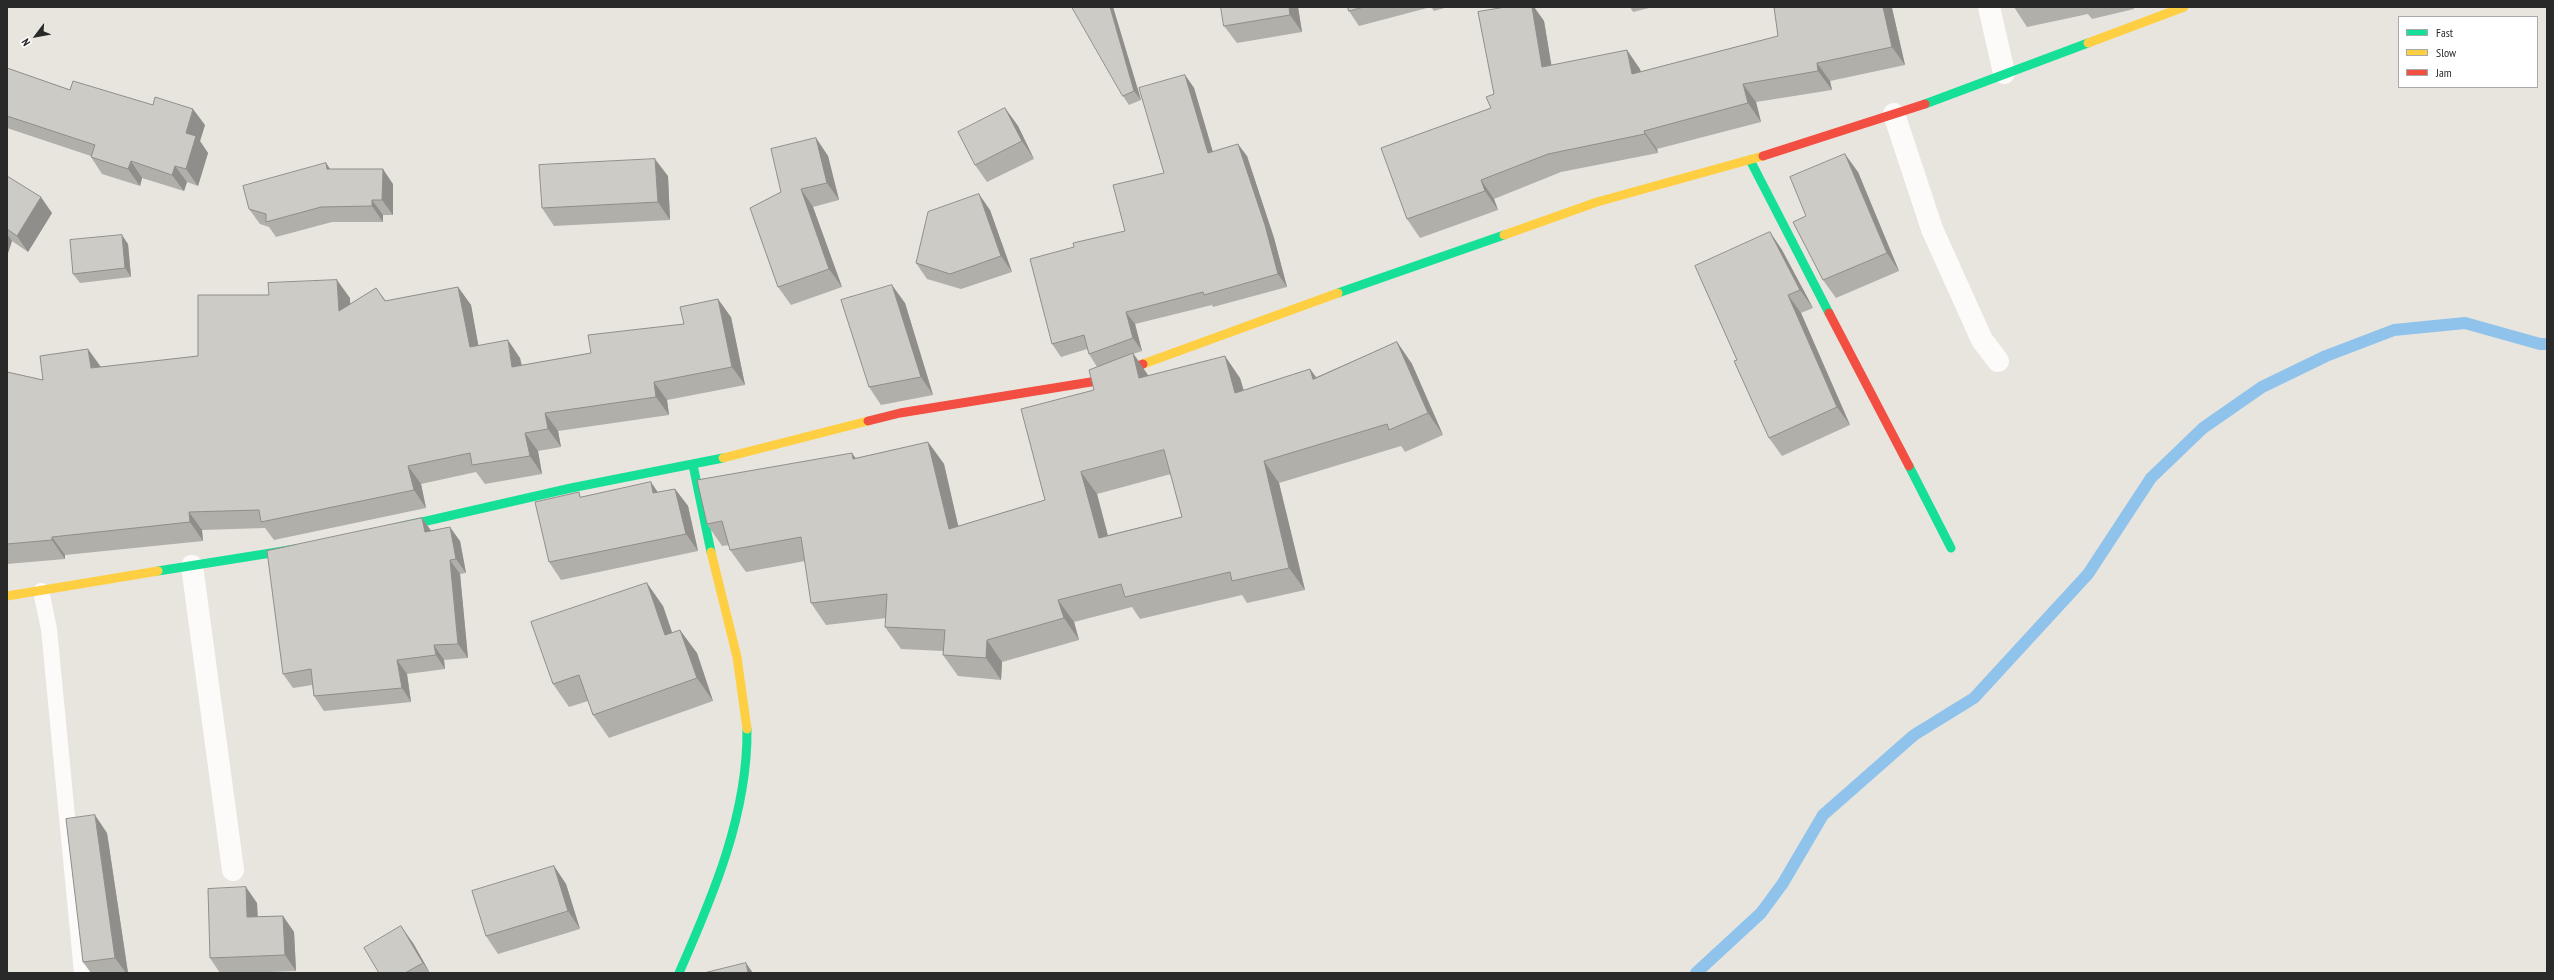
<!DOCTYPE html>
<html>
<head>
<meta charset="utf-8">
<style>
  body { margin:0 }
  #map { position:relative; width:2554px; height:980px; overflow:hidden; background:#e8e5de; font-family:"PT Sans Narrow",sans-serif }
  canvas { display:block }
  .frame { position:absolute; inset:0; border:8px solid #292929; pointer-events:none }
  .legend { position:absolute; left:2398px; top:16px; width:140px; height:72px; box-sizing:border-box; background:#fff; border:1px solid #a9a9a9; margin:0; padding:5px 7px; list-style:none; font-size:12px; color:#292929 }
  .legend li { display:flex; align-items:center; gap:8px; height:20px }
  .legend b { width:20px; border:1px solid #a9a9a9 }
  .north { position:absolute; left:16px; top:16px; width:40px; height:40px; -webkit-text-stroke:3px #fff; paint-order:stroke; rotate:238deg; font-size:11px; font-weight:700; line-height:16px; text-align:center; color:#292929 }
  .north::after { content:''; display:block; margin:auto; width:14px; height:18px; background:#292929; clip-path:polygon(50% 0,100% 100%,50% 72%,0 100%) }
</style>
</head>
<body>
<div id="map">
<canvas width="2554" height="980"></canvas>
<div class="frame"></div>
<ul class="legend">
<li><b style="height:5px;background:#16e098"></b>Fast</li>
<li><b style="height:5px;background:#ffcf43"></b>Slow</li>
<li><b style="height:5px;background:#f24e42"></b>Jam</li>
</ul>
<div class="north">N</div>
</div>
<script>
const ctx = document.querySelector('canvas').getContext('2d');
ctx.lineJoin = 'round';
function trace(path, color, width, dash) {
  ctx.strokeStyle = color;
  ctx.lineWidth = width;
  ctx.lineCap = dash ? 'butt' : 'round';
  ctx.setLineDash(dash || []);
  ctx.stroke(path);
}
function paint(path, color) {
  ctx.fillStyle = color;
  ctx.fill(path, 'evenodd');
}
trace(new Path2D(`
  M 1696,973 L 1761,913 L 1783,883 L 1823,815 L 1914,735 L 1974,698 L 2088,574 L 2151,478 L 2203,428 L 2262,387 L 2326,356 L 2394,330 L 2465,323 L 2540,344 L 2547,344`), '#90c3eb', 12);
trace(new Path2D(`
  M 41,591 L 49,629 L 82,973`), '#fcfbfa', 16);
trace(new Path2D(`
  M 1989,7 L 2004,73
  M 1894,114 L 1932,229 L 1982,340 L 1998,361
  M 192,566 L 233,870`), '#fcfbfa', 22);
trace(new Path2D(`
  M 1925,104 L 2088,43
  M 1750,160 L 1829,313
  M 1338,293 L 1504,235
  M 693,465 L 711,552
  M 1909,466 L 1951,548
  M 396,528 L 571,488 L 723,458
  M 158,571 L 296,549
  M 679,973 C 713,896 748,814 747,729`), '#16e098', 9);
trace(new Path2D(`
  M 2088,43 L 2184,7
  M 1504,235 L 1597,202 L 1763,156
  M 1143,364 L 1338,293
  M 723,458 L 868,421
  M 711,552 L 737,657 L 747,729
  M 7,596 L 158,571`), '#ffcf43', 9);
trace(new Path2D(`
  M 1763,156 L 1925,104
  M 1829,313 L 1909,466
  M 868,421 L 900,413 L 1097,381 L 1143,364`), '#f24e42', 9);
paint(new Path2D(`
  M 1113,7 L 1141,100 L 1129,105 L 1123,96 Z
  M 1298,7 L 1302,32 L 1237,43 L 1224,26 Z
  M 1348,7 L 1448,7 L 1434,11 L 1431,7 L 1359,26 L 1349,11 Z
  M 1506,7 L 1534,7 L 1544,21 L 1551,65 L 1640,69 L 1641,72 L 1778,36 L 1774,7 L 1899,7 L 1892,8 L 1905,65 L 1830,81 L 1832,90 L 1756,102 L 1761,122 L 1657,149 L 1658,153 L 1561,172 L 1494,199 L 1498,210 L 1420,238 L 1407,219 L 1491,108 L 1494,94 Z
  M 1630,7 L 1653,7 L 1633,12 Z
  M 2014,7 L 2134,7 L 2134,9 L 2092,19 L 2088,14 L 2027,27 Z
  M 7,68 L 70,90 L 205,125 L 200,141 L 208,153 L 198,186 L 187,182 L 184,191 L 142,178 L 140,186 L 102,174 L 91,157 L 91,156 L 7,128 Z
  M 1185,75 L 1194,88 L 1213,152 L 1247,156 L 1274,238 L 1287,287 L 1213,307 L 1212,305 L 1135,324 L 1142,351 L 1133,354 L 1148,376 L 1240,378 L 1244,390 L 1310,369 L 1316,377 L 1397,342 L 1412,364 L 1443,435 L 1405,452 L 1401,446 L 1279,483 L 1305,590 L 1247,603 L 1242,595 L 1140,619 L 1132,607 L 1074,622 L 1079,640 L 1002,662 L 1001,680 L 958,676 L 943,655 L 943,651 L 901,649 L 885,627 L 886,618 L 826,625 L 811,603 L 805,561 L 746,572 L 730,550 L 729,545 L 722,546 L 707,524 L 856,458 L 928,442 L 944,464 L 958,526 L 1045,500 L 1094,390 L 1097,367 L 1089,354 L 1087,349 L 1061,357 L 1052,344 L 1074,247 L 1125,231 L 1164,173 ZM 1171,474 L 1182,517 L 1108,535 L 1097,494 Z
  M 1005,108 L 1018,126 L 1034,159 L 987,182 L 975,165 Z
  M 816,138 L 828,156 L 839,200 L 813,207 L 842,287 L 791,305 L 778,287 L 781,192 Z
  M 326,163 L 330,169 L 393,184 L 393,215 L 383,215 L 383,222 L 332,222 L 276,237 L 269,227 L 260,224 L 249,209 Z
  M 1858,172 L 1899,271 L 1836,298 L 1823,280 L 1806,216 Z
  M 7,176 L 52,213 L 28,252 L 12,241 L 7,256 Z
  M 668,176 L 670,220 L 554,226 L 542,208 Z
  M 990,210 L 1012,272 L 961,289 L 927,279 L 916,263 Z
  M 1770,232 L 1782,250 L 1813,308 L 1801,313 L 1850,425 L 1782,456 L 1769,438 Z
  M 128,244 L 131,277 L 80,283 L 73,274 Z
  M 458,287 L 471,305 L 478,345 L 520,358 L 522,365 L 591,353 L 684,324 L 731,317 L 745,385 L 667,400 L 669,415 L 558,431 L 561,447 L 538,451 L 542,474 L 485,484 L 476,472 L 421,484 L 426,508 L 274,540 L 265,528 L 202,530 L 203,541 L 65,555 L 65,559 L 7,564 L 7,372 L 43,380 L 101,367 L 198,356 L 350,298 L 350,304 L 376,288 L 386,301 Z
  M 905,303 L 933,395 L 881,405 L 869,387 Z
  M 675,489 L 688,506 L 698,551 L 561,580 L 549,562 L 582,497 L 658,492 Z
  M 422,518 L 431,531 L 460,541 L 466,573 L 460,574 L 468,658 L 444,660 L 445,669 L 407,674 L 411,702 L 324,711 L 314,696 L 312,685 L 293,688 L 283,674 Z
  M 663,606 L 672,633 L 697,653 L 713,701 L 609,738 L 593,715 L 588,701 L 569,707 L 553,684 Z
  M 107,833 L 128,973 L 91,973 L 83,962 Z
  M 554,866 L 566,884 L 580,929 L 498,954 L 486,936 Z
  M 257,903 L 258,917 L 283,916 L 294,932 L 296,971 L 243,973 L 220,973 L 210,958 Z
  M 413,943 L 430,973 L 379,973 Z`), '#b0afa9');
paint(new Path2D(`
  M 1110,7 L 1113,7 L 1141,100 L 1134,91 Z
  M 1289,7 L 1298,7 L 1302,32 L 1290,15 Z
  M 1532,7 L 1534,7 L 1544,21 L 1555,86 L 1542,67 Z
  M 1883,7 L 1891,7 L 1892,8 L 1905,65 L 1892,47 Z
  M 1627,50 L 1640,69 L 1645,93 L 1632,74 Z
  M 1817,63 L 1830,81 L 1832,90 L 1818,71 Z
  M 1185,75 L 1194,88 L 1217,166 L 1208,153 Z
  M 1743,84 L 1756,102 L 1761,122 L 1748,103 Z
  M 1005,108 L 1018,126 L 1034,159 L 1022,141 Z
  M 193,109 L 205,125 L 200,141 L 208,153 L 198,186 L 186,169 L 186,133 Z
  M 1644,131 L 1657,149 L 1658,153 L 1645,134 Z
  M 816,138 L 828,156 L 839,200 L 827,183 Z
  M 1238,144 L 1247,156 L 1274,238 L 1287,287 L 1278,274 Z
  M 1845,154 L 1858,172 L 1899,271 L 1887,253 Z
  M 655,159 L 668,176 L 670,220 L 658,202 Z
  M 131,161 L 142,178 L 140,186 L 128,169 Z
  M 326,163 L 336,178 L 327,169 Z
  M 175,166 L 187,182 L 184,191 L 172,175 Z
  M 383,169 L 393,184 L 393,215 L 382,200 Z
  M 1481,180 L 1494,199 L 1498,210 L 1485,191 Z
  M 801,189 L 813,207 L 842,287 L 829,269 Z
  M 979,194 L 990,210 L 1012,272 L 1001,256 Z
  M 41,197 L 52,213 L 28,252 L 17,236 Z
  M 372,200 L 383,215 L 383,222 L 372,206 Z
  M 1770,232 L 1782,250 L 1813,308 L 1800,290 Z
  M 7,234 L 12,241 L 7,256 Z
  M 122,235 L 128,244 L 131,277 L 125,268 Z
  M 337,280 L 350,298 L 351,329 L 339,311 Z
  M 892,285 L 905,303 L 933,395 L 921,377 Z
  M 458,287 L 471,305 L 482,365 L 470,347 Z
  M 1788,295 L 1801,313 L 1850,425 L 1837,407 Z
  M 718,299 L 731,317 L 745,385 L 732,367 Z
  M 1126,312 L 1135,324 L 1142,351 L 1133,338 Z
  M 508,340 L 520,358 L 525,385 L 512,367 Z
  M 1397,342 L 1412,364 L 1443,435 L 1428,413 Z
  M 88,349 L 101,367 L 91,368 Z
  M 1133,353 L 1148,375 L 1154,400 L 1139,378 Z
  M 1225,356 L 1240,378 L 1250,415 L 1235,393 Z
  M 1310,369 L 1326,391 L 1313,379 Z
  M 654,382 L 667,400 L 669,415 L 656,397 Z
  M 545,413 L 558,431 L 561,447 L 548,429 Z
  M 525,433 L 538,451 L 542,474 L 530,456 Z
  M 928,442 L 944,464 L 964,551 L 949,529 Z
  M 852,453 L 868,475 L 853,459 Z
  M 1264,461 L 1279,483 L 1305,590 L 1289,568 Z
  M 408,466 L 421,484 L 426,508 L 414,490 Z
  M 1081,472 L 1097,494 L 1114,560 L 1099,538 Z
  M 651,482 L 663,500 L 653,493 Z
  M 675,489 L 688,506 L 698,551 L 686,534 Z
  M 189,512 L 202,530 L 203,541 L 190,522 Z
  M 422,518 L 432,532 L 425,532 Z
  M 450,527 L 460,541 L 466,573 L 456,559 Z
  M 52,537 L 65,555 L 65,559 L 52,540 Z
  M 450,560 L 460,574 L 468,658 L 458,644 Z
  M 647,583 L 663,606 L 681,658 L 665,635 Z
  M 1058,600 L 1074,622 L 1079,640 L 1064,618 Z
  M 680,630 L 697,653 L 713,701 L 697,678 Z
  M 987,640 L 1002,662 L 1001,680 L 986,658 Z
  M 434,645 L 444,660 L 445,669 L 436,655 Z
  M 397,660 L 407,674 L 411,702 L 402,688 Z
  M 95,815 L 107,833 L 128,973 L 126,973 L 115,958 Z
  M 554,866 L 566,884 L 580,929 L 568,911 Z
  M 246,887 L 257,903 L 258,933 L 247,917 Z
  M 283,916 L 294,932 L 296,971 L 285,955 Z
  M 401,926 L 413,943 L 430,973 L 423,963 Z
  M 746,963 L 753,973 L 748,973 Z`), '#908e8a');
const building = new Path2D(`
  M 1072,7 L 1110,7 L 1134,91 L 1123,96 Z
  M 1221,7 L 1289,7 L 1290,15 L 1224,26 Z
  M 1348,7 L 1364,7 L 1349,11 Z
  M 1506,7 L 1532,7 L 1542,67 L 1627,50 L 1632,74 L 1778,36 L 1774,7 L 1883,7 L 1892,47 L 1817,63 L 1818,71 L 1743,84 L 1748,103 L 1644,131 L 1645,134 L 1548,154 L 1481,180 L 1485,191 L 1407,219 L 1381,148 L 1491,108 L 1486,97 L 1494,94 L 1478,12 Z
  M 7,68 L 70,90 L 73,81 L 153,105 L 155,97 L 193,109 L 186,133 L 196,136 L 186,169 L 175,166 L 172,175 L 131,161 L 128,169 L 91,157 L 95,145 L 7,116 Z
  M 1185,75 L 1208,153 L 1238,144 L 1265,225 L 1278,274 L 1204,295 L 1203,292 L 1126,312 L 1133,338 L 1089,354 L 1084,335 L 1052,344 L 1030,259 L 1074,247 L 1073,243 L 1125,231 L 1113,185 L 1164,173 L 1139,88 Z
  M 1005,108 L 1022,141 L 975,165 L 958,132 Z
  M 816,138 L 827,183 L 801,189 L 829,269 L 778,287 L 750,208 L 781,192 L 771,149 Z
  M 1845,154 L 1887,253 L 1823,280 L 1793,222 L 1806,216 L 1790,177 Z
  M 655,159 L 658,202 L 542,208 L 539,165 Z
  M 326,163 L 327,169 L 383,169 L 382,200 L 372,200 L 372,206 L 321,207 L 266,222 L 266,214 L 249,209 L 243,186 Z
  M 7,176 L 41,197 L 17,236 L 7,229 Z
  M 979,194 L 1001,256 L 950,274 L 916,263 L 928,212 Z
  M 1770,232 L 1800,290 L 1788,295 L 1837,407 L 1769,438 L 1734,361 L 1737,360 L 1695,266 Z
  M 122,235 L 125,268 L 73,274 L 70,240 Z
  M 337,280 L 339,311 L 376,288 L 385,301 L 458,287 L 470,347 L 508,340 L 512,367 L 591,353 L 588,335 L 684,324 L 680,307 L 718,299 L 732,367 L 654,382 L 656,397 L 545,413 L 548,429 L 525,433 L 530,456 L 472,465 L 470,453 L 408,466 L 414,490 L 261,522 L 259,510 L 189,512 L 190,522 L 52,537 L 52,540 L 7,544 L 7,372 L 43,380 L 40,356 L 88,349 L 91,368 L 198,356 L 198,295 L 269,295 L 268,283 Z
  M 892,285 L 921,377 L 869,387 L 841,300 Z
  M 1397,342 L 1428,413 L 1389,430 L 1387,424 L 1264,461 L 1289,568 L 1232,581 L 1230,572 L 1125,597 L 1121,584 L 1058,600 L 1064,618 L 987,640 L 986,658 L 943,655 L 945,630 L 885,627 L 887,594 L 811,603 L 801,537 L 730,550 L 722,521 L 707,524 L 697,480 L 852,453 L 853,459 L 928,442 L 949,529 L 1045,500 L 1021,409 L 1094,390 L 1089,370 L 1133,353 L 1139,378 L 1225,356 L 1235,393 L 1310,369 L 1313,379 ZM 1164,450 L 1182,517 L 1099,538 L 1081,472 Z
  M 651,482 L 653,493 L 675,489 L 686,534 L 549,562 L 535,502 L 579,492 L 580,497 Z
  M 422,518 L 425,532 L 450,527 L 456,559 L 450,560 L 458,644 L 434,645 L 436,655 L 397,660 L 402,688 L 314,696 L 311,669 L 283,674 L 267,551 Z
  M 647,583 L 665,635 L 680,630 L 697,678 L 593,715 L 579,675 L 553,684 L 531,622 Z
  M 95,815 L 115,958 L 83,962 L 66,819 Z
  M 554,866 L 568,911 L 486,936 L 472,891 Z
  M 246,887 L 247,917 L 283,916 L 285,955 L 210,958 L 208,889 Z
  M 401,926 L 423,963 L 405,973 L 379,973 L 364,948 Z
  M 746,963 L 748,973 L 704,973 Z`);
paint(building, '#cdcbc5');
trace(building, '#908e8a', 1);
</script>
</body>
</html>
